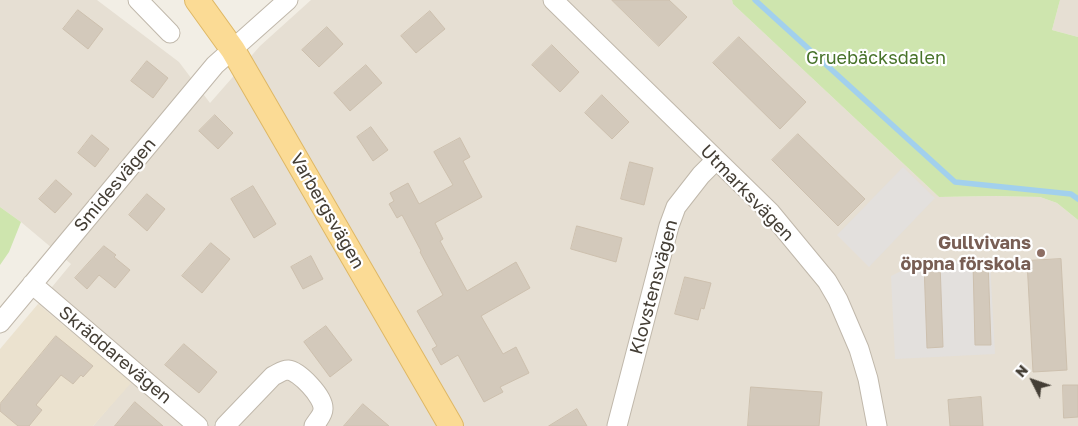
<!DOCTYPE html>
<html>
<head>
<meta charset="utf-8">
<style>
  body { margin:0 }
  #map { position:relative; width:1078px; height:426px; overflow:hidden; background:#f2eee5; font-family:"Golos Text",sans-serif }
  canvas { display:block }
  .north { position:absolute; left:1008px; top:356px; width:50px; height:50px; -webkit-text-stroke:4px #fff; paint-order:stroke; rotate:311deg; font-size:14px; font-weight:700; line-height:20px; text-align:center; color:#443e35 }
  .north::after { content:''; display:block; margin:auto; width:18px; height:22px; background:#443e35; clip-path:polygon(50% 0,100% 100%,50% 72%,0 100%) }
</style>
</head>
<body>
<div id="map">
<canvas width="1078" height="426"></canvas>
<div class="north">N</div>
</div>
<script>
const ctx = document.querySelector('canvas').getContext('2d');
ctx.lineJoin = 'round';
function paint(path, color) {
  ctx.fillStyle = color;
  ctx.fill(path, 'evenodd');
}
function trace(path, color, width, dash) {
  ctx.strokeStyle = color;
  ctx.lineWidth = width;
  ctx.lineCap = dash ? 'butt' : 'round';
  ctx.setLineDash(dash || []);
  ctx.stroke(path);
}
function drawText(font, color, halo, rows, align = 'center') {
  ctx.font = font + ' "Golos Text",sans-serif';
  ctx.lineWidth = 4.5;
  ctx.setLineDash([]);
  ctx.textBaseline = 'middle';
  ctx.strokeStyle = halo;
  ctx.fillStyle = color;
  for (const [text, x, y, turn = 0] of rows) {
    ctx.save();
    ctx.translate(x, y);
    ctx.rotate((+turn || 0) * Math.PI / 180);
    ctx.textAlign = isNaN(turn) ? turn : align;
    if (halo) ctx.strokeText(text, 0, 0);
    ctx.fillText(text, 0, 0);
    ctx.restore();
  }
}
paint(new Path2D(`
  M 0,0 L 97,0 L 179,62 L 210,103 L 260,46 L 311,0 L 732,0 L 733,4 L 939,197 L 994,196 L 1040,197 L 1057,203 L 1078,220 L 1078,426 L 93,426 L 131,381 L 38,304 L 71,264 L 21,222 L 0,207 Z
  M 1060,0 L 1078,0 L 1078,37 L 1052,30 Z`), '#e6dfd3');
paint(new Path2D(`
  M 38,304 L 132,382 L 93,426 L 0,426 L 0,349 Z`), '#ebe2cf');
paint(new Path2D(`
  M 732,0 L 1060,0 L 1052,30 L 1078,37 L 1078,220 L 1057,203 L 1040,197 L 994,196 L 939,197 L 733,4 Z
  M 0,207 L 21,222 L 9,252 L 0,265 Z`), '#cee5ae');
paint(new Path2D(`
  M 903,167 L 935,198 L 869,267 L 837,235 Z
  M 990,261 L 995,354 L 895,359 L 891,276 L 919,262 Z`), '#e3e0dd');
trace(new Path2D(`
  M 755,0 L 955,182 L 1071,194 L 1078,199`), '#a2d0ed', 5.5);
const building = new Path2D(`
  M 612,0 L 669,0 L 687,17 L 659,46 Z
  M 78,10 L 103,29 L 88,49 L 63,29 Z
  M 430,11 L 445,29 L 416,53 L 401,36 Z
  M 327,27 L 343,44 L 319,67 L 302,50 Z
  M 739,37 L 806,102 L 780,129 L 713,63 Z
  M 552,45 L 579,72 L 560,92 L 532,65 Z
  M 147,61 L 168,78 L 153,98 L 131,81 Z
  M 366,65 L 382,83 L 350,111 L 334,93 Z
  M 602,95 L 629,122 L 612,139 L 585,113 Z
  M 215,115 L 233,133 L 218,149 L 199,131 Z
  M 371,127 L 388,150 L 373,161 L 357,137 Z
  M 798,134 L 865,199 L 838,226 L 772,160 Z
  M 92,135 L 109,149 L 95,167 L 78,153 Z
  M 460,138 L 470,157 L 463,161 L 482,197 L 435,223 L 443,239 L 440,241 L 467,291 L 516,262 L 530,288 L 481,316 L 503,354 L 516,347 L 529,373 L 500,387 L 503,392 L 484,402 L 458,355 L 441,365 L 432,349 L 437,346 L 417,311 L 443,295 L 420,252 L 421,251 L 402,215 L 397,218 L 389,204 L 394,201 L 390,193 L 408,183 L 419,204 L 453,185 L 434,152 Z
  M 630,162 L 653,168 L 644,205 L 621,199 Z
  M 56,180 L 72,194 L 55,213 L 39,199 Z
  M 253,186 L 276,224 L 254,238 L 231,199 Z
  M 147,194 L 165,209 L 147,231 L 129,215 Z
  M 577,226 L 622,238 L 616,262 L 571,249 Z
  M 211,243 L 230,259 L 202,293 L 182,276 Z
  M 104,246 L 116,255 L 114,257 L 130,270 L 115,288 L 99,275 L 87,289 L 75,278 Z
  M 311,256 L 323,279 L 303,289 L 291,267 Z
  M 1061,259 L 1067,370 L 1033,372 L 1027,261 Z
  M 988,261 L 991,345 L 975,345 L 973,262 Z
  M 940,263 L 943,347 L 927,348 L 924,264 Z
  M 685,277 L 711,283 L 704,309 L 701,308 L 698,320 L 675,314 Z
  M 326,326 L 352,360 L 330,377 L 304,342 Z
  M 56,336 L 93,366 L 83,377 L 81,375 L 73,384 L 61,375 L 36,405 L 42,410 L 29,426 L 18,426 L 0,411 L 0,404 Z
  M 184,344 L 217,372 L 199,393 L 165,365 Z
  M 1063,385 L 1078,385 L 1078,417 L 1064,418 Z
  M 751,387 L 822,392 L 819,426 L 748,426 Z
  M 981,397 L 983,426 L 950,426 L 948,400 Z
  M 135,402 L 163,426 L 115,426 Z
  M 363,404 L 389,426 L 344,426 Z
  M 577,409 L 587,426 L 549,426 Z`);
paint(building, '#d3c9bb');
trace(building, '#cdc0ae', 1);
const minor = new Path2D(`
  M 138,0 L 170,33
  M 553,0 L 770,212 L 827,281 L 838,300 L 859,349 L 868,379 L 877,426
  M 32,284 L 198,426
  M 0,323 L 215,65 L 288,0
  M 225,426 L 273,376 C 278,374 282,370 288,370 C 299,371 324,397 323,409 C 323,415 317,421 314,426
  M 617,426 L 669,226 L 676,207 L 701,175 L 716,160`);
const major = new Path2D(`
  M 197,0 L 233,50 L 451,426`);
trace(minor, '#c0b8ab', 21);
trace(major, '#dfb865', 26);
trace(minor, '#fff', 19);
trace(major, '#fbdb95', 24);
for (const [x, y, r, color] of [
  [1041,253,5,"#8d6e63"]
]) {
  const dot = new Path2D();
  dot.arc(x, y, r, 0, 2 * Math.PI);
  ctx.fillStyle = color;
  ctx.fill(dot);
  trace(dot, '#fff', 2);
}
drawText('18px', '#48732a', '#fff', [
  ["Gruebäcksdalen",876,58]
]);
drawText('18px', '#443e35', '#fff', [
  ["Smidesvägen",115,185,-50],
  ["Utmarksvägen",747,193,46],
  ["Varbergsvägen",327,211,60],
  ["Klovstensvägen",654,287,-75],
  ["Skräddarevägen",115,355,40]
]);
drawText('bold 18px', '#785e54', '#fff', [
  ["Gullvivans",1031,243],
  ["öppna förskola",1031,264]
], 'right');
</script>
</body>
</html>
